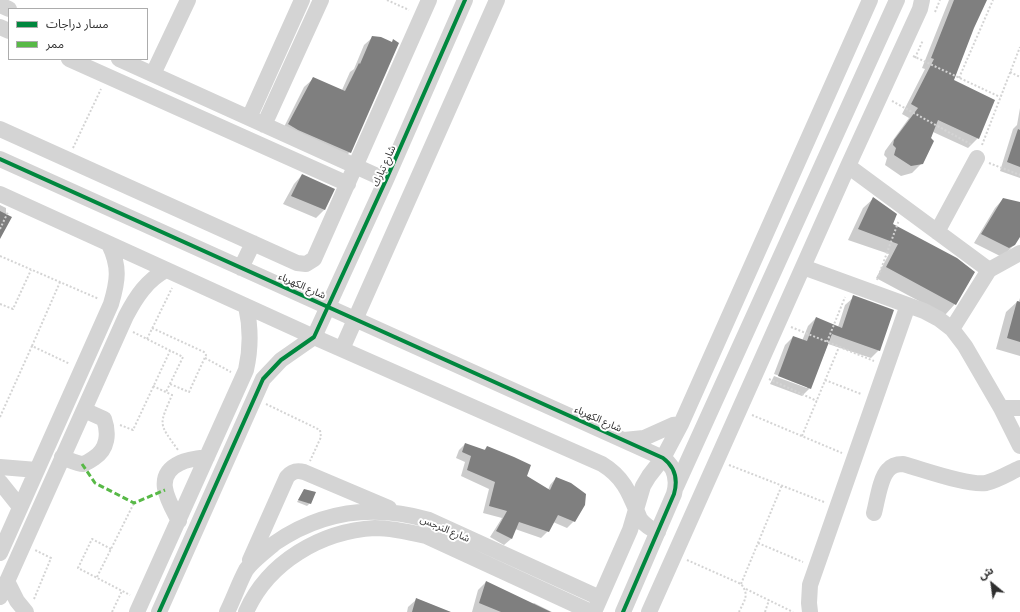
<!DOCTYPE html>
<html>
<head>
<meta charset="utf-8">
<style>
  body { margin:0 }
  #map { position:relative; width:1020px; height:612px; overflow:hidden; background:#fff; font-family:Raleway,"Noto Sans Arabic",sans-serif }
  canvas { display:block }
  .legend { position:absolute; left:8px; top:8px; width:140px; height:52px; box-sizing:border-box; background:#fff; border:1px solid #acacac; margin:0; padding:5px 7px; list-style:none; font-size:12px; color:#2f2f2f }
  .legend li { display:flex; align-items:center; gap:8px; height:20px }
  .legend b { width:20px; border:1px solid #acacac }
  .north { position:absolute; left:972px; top:564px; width:40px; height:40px; -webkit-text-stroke:3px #fff; paint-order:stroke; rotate:331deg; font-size:11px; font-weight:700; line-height:16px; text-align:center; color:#2f2f2f }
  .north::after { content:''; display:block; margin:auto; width:14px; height:18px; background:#2f2f2f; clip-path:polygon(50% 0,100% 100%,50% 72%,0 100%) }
</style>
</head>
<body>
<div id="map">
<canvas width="1020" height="612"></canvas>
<ul class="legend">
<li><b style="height:5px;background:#00873e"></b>مسار دراجات</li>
<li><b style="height:5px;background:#58b947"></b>ممر</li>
</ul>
<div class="north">ش</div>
</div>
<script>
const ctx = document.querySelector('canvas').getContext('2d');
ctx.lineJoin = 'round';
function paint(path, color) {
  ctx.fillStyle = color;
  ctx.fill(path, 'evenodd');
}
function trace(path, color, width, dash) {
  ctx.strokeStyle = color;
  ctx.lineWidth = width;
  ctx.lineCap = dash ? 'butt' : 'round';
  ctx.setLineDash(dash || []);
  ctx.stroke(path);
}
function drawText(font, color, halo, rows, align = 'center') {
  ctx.font = font + ' Raleway,"Noto Sans Arabic",sans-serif';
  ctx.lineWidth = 4;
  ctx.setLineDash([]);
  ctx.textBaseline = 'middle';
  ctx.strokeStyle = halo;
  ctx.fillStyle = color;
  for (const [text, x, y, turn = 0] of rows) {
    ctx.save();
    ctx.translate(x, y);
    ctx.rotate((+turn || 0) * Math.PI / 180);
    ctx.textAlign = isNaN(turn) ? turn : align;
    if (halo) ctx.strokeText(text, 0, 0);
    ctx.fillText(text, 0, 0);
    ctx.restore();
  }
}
paint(new Path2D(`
  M 949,0 L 986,0 L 973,27 L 952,80 L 978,138 L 968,148 L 933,132 L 922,163 L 912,173 L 901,176 L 885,165 L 887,158 L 884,155 L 885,151 L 909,118 L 902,114 L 925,69 L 922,68 Z
  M 373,37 L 391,43 L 393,41 L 350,152 L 341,161 L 281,133 L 304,87 L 313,79 L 342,90 L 350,72 L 354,69 L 364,45 Z
  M 1020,108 L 1020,178 L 1000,171 L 1013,129 L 1017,125 Z
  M 302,175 L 325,209 L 316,218 L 283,204 L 294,184 Z
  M 874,198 L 892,225 L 955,304 L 945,315 L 876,278 L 889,254 L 848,240 L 863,208 Z
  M 1003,199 L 1020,203 L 1020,235 L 1015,244 L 1006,253 L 1000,256 L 974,243 L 995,208 Z
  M 0,205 L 6,208 L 6,215 L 0,235 Z
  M 854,297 L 879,350 L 871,358 L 828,344 L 810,388 L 802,396 L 770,384 L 774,376 L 807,388 L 807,386 L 774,374 L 785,345 L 793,337 L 802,341 L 808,326 L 816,318 L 838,327 L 845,305 Z
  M 1020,298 L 1020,356 L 996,349 L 1006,312 L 1018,301 L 1019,301 Z
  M 465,444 L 484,450 L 487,447 L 525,476 L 548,490 L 550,485 L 556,478 L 574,521 L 567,528 L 553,522 L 548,531 L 541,538 L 515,529 L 511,539 L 504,545 L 490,537 L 502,518 L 483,513 L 489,489 L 461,476 L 465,462 L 456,458 L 459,450 Z
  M 304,490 L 310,503 L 307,506 L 297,502 Z
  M 486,582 L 533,604 L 534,603 L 552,612 L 472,612 L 478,590 Z
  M 417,599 L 449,612 L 407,612 L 408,607 Z`), '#0003');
paint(new Path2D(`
  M 954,0 L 987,0 L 974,28 L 954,80 L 995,100 L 979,139 L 938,120 L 931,138 L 934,141 L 923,164 L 911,166 L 894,155 L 896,148 L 893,145 L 894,140 L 918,108 L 911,104 L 934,59 L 931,58 Z
  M 372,36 L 381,37 L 392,42 L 393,39 L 399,43 L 351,153 L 298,130 L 288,124 L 313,77 L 345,91 L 359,63 L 360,64 Z
  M 1018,129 L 1020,130 L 1020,167 L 1007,162 Z
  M 302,174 L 335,189 L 325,210 L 291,196 Z
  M 873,197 L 897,214 L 893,224 L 957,258 L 975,272 L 956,305 L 886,267 L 898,244 L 858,229 Z
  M 1003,198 L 1020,202 L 1020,237 L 1015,245 L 1009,248 L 981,234 Z
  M 0,211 L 12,217 L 0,239 Z
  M 853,295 L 894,310 L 880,351 L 832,334 L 811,389 L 778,376 L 793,336 L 807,341 L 816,317 L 842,328 Z
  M 1017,301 L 1020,302 L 1020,342 L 1007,338 Z
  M 465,443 L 485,450 L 487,446 L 514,457 L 531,465 L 527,476 L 550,490 L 556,477 L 571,483 L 586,494 L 585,505 L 575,522 L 558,515 L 549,532 L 519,522 L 512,539 L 496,531 L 507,511 L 489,506 L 495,482 L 467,470 L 471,456 L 462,452 Z
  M 304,489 L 316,492 L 311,504 L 298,500 Z
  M 486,581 L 551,612 L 501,612 L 479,603 Z
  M 416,598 L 451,612 L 412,612 Z`), '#7f7f7f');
trace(new Path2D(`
  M 387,0 L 409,10
  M 935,12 L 940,0
  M 913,56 L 1000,97
  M 915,58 L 923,40
  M 1010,72 L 1020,77
  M 959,78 L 993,0
  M 892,101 L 972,145
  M 982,145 L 1020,47
  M 73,148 L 101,89
  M 989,163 L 1020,175
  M 0,229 L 8,212
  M 0,256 L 99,299
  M 877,280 L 899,220
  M 0,304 L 13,309 L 31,270
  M 791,327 L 874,361
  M 152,328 L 204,352 L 206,355 L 189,392 L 170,384
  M 133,332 L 183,357 L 166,392
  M 147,339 L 172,288
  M 827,342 L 845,297
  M 32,346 L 60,282
  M 205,358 L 231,372
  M 769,379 L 817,401
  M 825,380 L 861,394
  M 153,386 L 172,395 C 159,426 158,422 178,450
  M 266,404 L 320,430 L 321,437 L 310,461
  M 752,415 L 842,453
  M 0,417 L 32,346 L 70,364
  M 120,425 L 133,430 L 170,351
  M 802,436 L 839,347
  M 729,465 L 824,502
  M 758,543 L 803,562
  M 111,549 L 92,539 L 78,568 L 130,595
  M 687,560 L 741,584 C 750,595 744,601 739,612
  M 97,577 L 134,503
  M 741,584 L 782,485
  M 746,589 L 793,612
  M 34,599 L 51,558 L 35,550
  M 112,612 L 122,591
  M 765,612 L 769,600`), '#d4d4d4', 2, [2, 2]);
trace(new Path2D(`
  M 0,5 L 9,9
  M 0,27 L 9,31
  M 69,59 L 348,184
  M 119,59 L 386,180
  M 153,74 L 188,0
  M 249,118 L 302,0
  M 264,125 L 321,0
  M 0,129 L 297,263 L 306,264 L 314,259 L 429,0
  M 0,159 L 663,458 C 675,467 678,480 674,494 L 623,612
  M 848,166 L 989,270
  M 0,194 L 314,337 L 602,464 C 625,478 630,495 640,519 C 645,525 650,529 658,532
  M 937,232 L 977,158
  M 803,267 L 924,311 L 939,319 L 952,329 L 965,346 L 1001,408 L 1020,446
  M 241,268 L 253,243
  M 952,329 L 989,270 L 1020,253
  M 342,349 L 497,0
  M 1001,408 L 1020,408
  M 624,440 L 644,438 L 673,425 L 681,424
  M 62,457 C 68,459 77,464 83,464 C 87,463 91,460 94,458 C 108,449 109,433 104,419 L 84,410
  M 0,467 L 37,470
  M 0,482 L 20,507
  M 676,487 L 897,0
  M 874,513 C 877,502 880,478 888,470 C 892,465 897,464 903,464 C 922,469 968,486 986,483 C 998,480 1009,473 1020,468
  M 179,521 C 169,502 152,476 180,463 C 188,459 198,458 207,457
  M 0,553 L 111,304 C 118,280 120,267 109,244
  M 250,560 L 287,477 C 292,471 297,470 304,472 L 389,508
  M 7,581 L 17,601 L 26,612
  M 0,597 L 126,316 C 136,297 147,280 166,270
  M 137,612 L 246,370 C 251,348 251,328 246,306
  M 159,612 L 263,379 L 281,360 L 314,337 L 386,180 L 465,0
  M 227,612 C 234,598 239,583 246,570 C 252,561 267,550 275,543 C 323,510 374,504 429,520 L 600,598
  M 246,612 C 268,562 321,531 375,528 C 392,528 409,532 426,536 L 591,612
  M 594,612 L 630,530 L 643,486 L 649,476 L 663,458 L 681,424 L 870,0
  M 649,612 L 848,166 L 920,9 L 922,0
  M 810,612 L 809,603 L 810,585 L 908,305`), '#d4d4d4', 16);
trace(new Path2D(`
  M 82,464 L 95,483 L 134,503 L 165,490`), '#58b947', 3, [6, 3]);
trace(new Path2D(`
  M 0,159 L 663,458 C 675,467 678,480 674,494 L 623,612
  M 159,612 L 263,379 L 281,360 L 314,337 L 386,180 L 465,0`), '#00873e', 4);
drawText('10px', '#2f2f2f', '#fff', [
  ["شارع تبارك",384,166,-66],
  ["شارع الكهرباء",302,286,24],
  ["شارع الكهرباء",598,419,24],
  ["شارع النرجس",445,529,23]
]);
</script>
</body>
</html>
